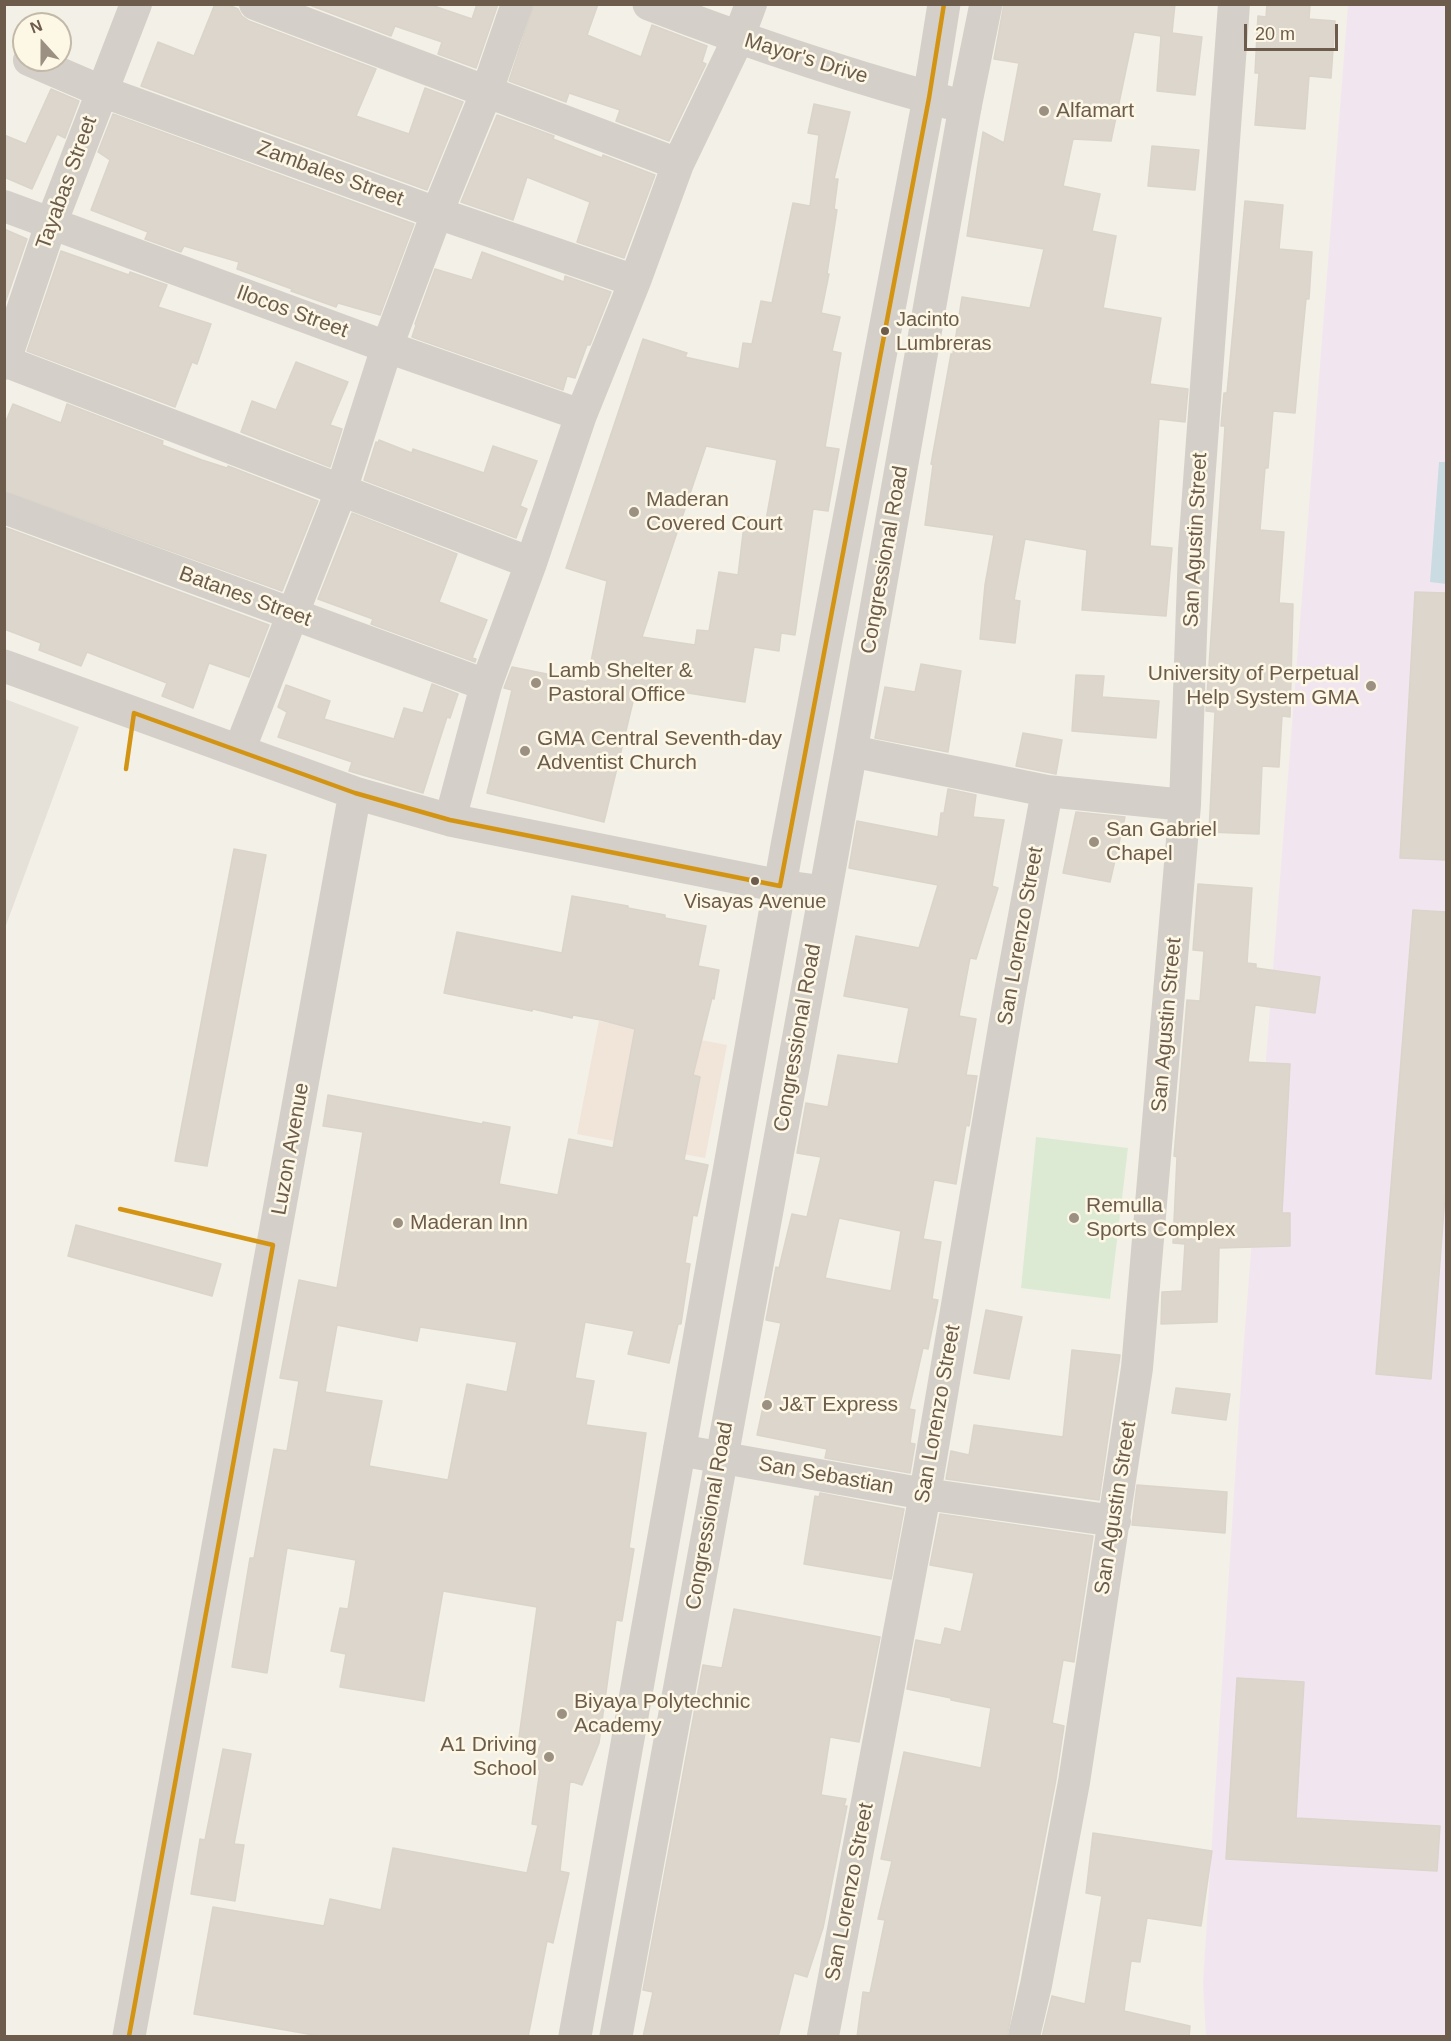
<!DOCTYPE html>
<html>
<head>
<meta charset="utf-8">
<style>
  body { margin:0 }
  #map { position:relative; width:1451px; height:2041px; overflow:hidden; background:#f3f0e7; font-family:Helvetica,sans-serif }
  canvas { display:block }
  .frame { position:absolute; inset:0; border:6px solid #6d5c4b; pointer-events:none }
  .north { position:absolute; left:12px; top:12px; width:60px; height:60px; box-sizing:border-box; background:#fdf7e6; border:2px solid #c3b9a8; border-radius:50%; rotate:339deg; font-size:16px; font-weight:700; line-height:24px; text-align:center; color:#6d5c4b }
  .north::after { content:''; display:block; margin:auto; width:21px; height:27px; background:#9c9082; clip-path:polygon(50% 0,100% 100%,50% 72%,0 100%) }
  .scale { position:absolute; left:1244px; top:24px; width:94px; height:27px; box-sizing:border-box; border:3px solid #6d5c4b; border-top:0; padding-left:8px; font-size:18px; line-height:21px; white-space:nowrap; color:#6d5c4b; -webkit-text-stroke:4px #fdf7e6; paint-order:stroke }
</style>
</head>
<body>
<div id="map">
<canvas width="1451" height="2041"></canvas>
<div class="frame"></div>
<div class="north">N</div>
<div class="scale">20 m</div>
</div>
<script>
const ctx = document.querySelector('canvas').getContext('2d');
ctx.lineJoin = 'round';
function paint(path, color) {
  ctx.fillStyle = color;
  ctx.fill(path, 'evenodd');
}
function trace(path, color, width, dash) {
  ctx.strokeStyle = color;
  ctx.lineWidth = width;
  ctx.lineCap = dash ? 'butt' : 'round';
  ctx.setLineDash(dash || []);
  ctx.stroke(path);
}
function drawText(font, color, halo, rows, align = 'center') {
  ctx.font = font + ' Helvetica,sans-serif';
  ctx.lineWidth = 5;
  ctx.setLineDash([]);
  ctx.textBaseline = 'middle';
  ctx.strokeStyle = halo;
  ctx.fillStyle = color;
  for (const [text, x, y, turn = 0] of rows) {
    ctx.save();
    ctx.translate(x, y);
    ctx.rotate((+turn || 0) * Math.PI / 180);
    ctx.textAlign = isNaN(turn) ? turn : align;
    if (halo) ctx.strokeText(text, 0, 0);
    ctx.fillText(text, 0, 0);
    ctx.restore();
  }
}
paint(new Path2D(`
  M 599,1021 L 727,1045 L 705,1158 L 577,1134 Z`), '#f1e4d8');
paint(new Path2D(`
  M 5,699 L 79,727 L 5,928 Z`), '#e5e1d8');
paint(new Path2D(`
  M 1348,5 L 1446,5 L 1446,2036 L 1206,2036 L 1203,1983 L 1242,1367 Z`), '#f1e6ef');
paint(new Path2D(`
  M 1036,1137 L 1128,1148 L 1110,1299 L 1021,1288 Z`), '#dcead3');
paint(new Path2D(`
  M 1439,462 L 1446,462 L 1446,584 L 1430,582 Z`), '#cadce2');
const building = new Path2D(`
  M 215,4 L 226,4 L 238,9 L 242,16 L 249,21 L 376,69 L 356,116 L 409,134 L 425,88 L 463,102 L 427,190 L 141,86 L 158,42 L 194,56 Z
  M 307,4 L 428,4 L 472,19 L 477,4 L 498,4 L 476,68 L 438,54 L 442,42 L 395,26 L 391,36 Z
  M 534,4 L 598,4 L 587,35 L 641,57 L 652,25 L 707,46 L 702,62 L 706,64 L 669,141 L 616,121 L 620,110 L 569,93 L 566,102 L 509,81 Z
  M 1004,4 L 1175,4 L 1172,33 L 1202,37 L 1195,95 L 1157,91 L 1161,36 L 1134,32 L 1111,141 L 1073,139 L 1063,186 L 1100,194 L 1092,231 L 1116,236 L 1103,308 L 1161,318 L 1150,384 L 1188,389 L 1185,422 L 1159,419 L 1150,546 L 1172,548 L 1166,616 L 1082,610 L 1087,550 L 1025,539 L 1014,600 L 1020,601 L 1015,643 L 980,639 L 985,585 L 994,535 L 925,525 L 933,465 L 931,464 L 951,354 L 953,354 L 962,297 L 1030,308 L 1044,249 L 967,236 L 983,132 L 1004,143 L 1019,63 L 994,59 Z
  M 1267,4 L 1310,4 L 1309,19 L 1335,21 L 1331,78 L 1309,76 L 1305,129 L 1255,125 L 1259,73 L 1255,73 L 1258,16 L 1266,17 Z
  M 51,89 L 79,101 L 65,138 L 57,134 L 32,189 L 4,177 L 4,135 L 26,144 Z
  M 814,104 L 850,112 L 834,179 L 838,179 L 834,209 L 837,210 L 827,274 L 829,274 L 821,313 L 840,317 L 832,351 L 841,353 L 825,447 L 839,449 L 828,511 L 813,509 L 795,635 L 781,633 L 779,651 L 754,647 L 745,702 L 637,685 L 604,822 L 487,793 L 512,690 L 504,688 L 512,667 L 587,682 L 607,581 L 566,568 L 643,339 L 687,353 L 685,357 L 739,369 L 743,343 L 752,344 L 761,301 L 772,303 L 793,203 L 810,206 L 819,135 L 808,133 ZM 706,446 L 777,460 L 766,520 L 745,517 L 738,575 L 719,572 L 709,631 L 697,630 L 695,645 L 642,637 Z
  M 113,114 L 414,224 L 380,315 L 338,303 L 336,307 L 291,291 L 292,289 L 237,269 L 239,262 L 184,246 L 181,252 L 145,239 L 148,232 L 91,210 L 110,160 L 98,152 Z
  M 497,115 L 554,136 L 553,139 L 602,158 L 603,155 L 655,175 L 624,258 L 577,242 L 590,202 L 527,177 L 513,220 L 461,202 Z
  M 1152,146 L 1199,150 L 1195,190 L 1148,186 Z
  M 1245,201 L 1283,205 L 1279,249 L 1312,252 L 1309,299 L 1306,299 L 1295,413 L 1273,411 L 1268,468 L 1265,468 L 1260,530 L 1284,532 L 1279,603 L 1293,604 L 1290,717 L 1282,716 L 1279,767 L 1262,766 L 1259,834 L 1209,832 L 1215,712 L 1206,711 L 1225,426 L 1221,426 L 1224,393 L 1227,393 Z
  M 4,229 L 27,239 L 4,306 Z
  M 61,251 L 129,275 L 130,272 L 167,285 L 158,307 L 211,324 L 197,364 L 192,362 L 175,407 L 27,351 Z
  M 482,252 L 564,282 L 565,276 L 611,292 L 590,345 L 587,345 L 575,378 L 567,376 L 563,390 L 412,337 L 416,325 L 415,324 L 435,269 L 472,280 Z
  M 296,362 L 348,382 L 330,425 L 342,429 L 330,467 L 241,432 L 252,401 L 276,410 Z
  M 13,404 L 61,423 L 67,404 L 163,441 L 162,445 L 202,460 L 227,468 L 228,466 L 318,501 L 282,591 L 4,491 L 4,426 Z
  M 379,440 L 412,453 L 413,449 L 484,473 L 493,446 L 537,461 L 520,506 L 527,509 L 516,538 L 364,480 L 376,442 L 378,443 Z
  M 352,513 L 457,554 L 439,602 L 487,620 L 472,658 L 476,659 L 475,662 L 371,624 L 373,619 L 318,599 Z
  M 4,527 L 269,625 L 249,677 L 209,663 L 193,708 L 162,696 L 167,683 L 87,652 L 81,666 L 39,650 L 41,643 L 4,629 Z
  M 1415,592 L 1446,593 L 1446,860 L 1400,858 Z
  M 921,664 L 961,671 L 948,752 L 875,738 L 885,687 L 915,692 Z
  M 1076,675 L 1104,676 L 1102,697 L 1159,701 L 1156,738 L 1072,731 Z
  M 432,684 L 458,694 L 450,718 L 447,717 L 438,745 L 423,793 L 349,771 L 352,762 L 278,737 L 287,712 L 278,707 L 286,685 L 330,701 L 324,719 L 394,739 L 404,708 L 423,713 Z
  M 1023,733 L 1062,740 L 1056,774 L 1016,766 Z
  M 948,789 L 976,795 L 973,817 L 1004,820 L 992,886 L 998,888 L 976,959 L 970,958 L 959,1016 L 976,1019 L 966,1075 L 977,1076 L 969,1126 L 966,1125 L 956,1184 L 934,1180 L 923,1239 L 941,1242 L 932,1299 L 938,1300 L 928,1349 L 923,1348 L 909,1409 L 915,1410 L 910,1443 L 915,1444 L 910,1473 L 825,1458 L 827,1449 L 757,1435 L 781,1323 L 766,1320 L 776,1267 L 779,1268 L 792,1214 L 807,1217 L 821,1157 L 797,1153 L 806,1103 L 828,1107 L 838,1055 L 898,1064 L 909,1008 L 844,996 L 856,936 L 919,948 L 938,885 L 849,868 L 857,821 L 938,837 L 941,813 L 944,813 ZM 839,1218 L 901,1231 L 891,1291 L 825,1278 Z
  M 1076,812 L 1125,817 L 1110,882 L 1063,873 Z
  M 234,849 L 266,855 L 207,1166 L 175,1161 Z
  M 1198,884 L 1252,888 L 1247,963 L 1256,964 L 1256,968 L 1320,977 L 1315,1013 L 1255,1005 L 1248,1062 L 1290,1064 L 1282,1213 L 1290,1213 L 1290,1246 L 1219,1248 L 1217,1322 L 1161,1324 L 1162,1292 L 1182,1291 L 1185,1244 L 1173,1243 L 1177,1157 L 1174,1156 L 1187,1000 L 1200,1001 L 1204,951 L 1193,950 Z
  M 572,896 L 628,906 L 628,908 L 665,915 L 665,918 L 706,926 L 698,966 L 719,970 L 714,999 L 712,998 L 693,1075 L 700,1077 L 684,1160 L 708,1165 L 697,1216 L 693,1215 L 685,1263 L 690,1264 L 681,1324 L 678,1324 L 669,1363 L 628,1354 L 634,1331 L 585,1322 L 575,1378 L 594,1381 L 586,1425 L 646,1433 L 629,1548 L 634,1549 L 622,1621 L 616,1620 L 599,1743 L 582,1785 L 570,1781 L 560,1871 L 569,1873 L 553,1943 L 547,1941 L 528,2037 L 325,2037 L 194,2014 L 213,1907 L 324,1926 L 330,1899 L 381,1910 L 393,1848 L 527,1873 L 538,1825 L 532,1824 L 540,1770 L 532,1767 L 542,1740 L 519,1737 L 537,1607 L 443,1591 L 424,1701 L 340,1687 L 346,1654 L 331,1651 L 340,1608 L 348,1609 L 356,1560 L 287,1548 L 267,1673 L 232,1667 L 250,1558 L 254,1558 L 274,1449 L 287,1451 L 299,1381 L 280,1378 L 299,1280 L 337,1288 L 363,1132 L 323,1126 L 328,1095 L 482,1124 L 483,1122 L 510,1127 L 499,1184 L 558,1195 L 569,1139 L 613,1148 L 635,1029 L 601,1020 L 573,1015 L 572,1018 L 533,1009 L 532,1011 L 444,993 L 457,932 L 562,953 ZM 337,1325 L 417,1341 L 420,1327 L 517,1342 L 507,1392 L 467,1384 L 448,1480 L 369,1466 L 382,1401 L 325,1392 Z
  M 1413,910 L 1446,912 L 1446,1183 L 1431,1379 L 1376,1374 Z
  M 76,1225 L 221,1264 L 212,1296 L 68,1256 Z
  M 986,1310 L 1022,1317 L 1009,1379 L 974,1373 Z
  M 1072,1350 L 1120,1355 L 1099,1500 L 946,1479 L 951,1451 L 969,1455 L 974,1425 L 1063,1437 Z
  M 1176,1388 L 1230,1394 L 1226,1420 L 1172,1413 Z
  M 1137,1485 L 1227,1492 L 1225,1533 L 1132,1525 Z
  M 820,1493 L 904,1509 L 891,1579 L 804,1564 L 815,1496 L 819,1497 Z
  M 940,1514 L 1093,1536 L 1074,1662 L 1063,1660 L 1052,1723 L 1064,1726 L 1056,1779 L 1007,2037 L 857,2037 L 863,1992 L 870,1993 L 885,1920 L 878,1919 L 892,1861 L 881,1859 L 904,1752 L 981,1768 L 991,1708 L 951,1700 L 951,1698 L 907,1689 L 916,1640 L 941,1645 L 945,1628 L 961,1632 L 974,1573 L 930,1565 Z
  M 734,1609 L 880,1637 L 859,1742 L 830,1737 L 821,1795 L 846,1799 L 844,1806 L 847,1806 L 823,1928 L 807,1977 L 794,1973 L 778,2037 L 643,2037 L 653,1992 L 643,1990 L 703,1665 L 722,1668 Z
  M 1237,1678 L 1304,1682 L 1296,1818 L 1440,1826 L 1437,1871 L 1226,1859 Z
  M 223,1749 L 251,1754 L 234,1844 L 244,1845 L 235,1901 L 191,1894 L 200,1839 L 205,1840 Z
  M 1093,1833 L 1212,1851 L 1201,1926 L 1147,1918 L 1140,1962 L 1131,1961 L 1124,2011 L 1190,2026 L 1189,2037 L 1042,2037 L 1052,1996 L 1085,2004 L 1102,1896 L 1086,1893 Z`);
paint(building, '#dcd6cd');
trace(building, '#dbd4ca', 1.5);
trace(new Path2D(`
  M 255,4 L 678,164
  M 29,60 L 101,91 L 437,213 L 635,281
  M 4,206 L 387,347 L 581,415
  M 4,361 L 531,563
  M 4,364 L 51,224 L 136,4
  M 4,508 L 486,685
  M 239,751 L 341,491 L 387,347 L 437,213 L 487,91 L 517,4
  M 851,751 L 1047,791 L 1185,805
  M 450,820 L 486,685 L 531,563 L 581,415 L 635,281 L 678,164 L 738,39 L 751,4
  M 679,1450 L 925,1494 L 1115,1521
  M 823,2036 L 925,1494 L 1009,998 L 1047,791
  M 1024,2036 L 1036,1985 L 1074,1782 L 1137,1368 L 1185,805 L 1194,550 L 1234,4`), '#d4d0c9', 32);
trace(new Path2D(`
  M 649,4 C 753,44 858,79 965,107
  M 4,666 L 355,793 L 450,820 L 780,886 L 824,892
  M 129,2036 L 355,793`), '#d4d0c9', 33);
trace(new Path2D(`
  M 575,2036 L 787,846 L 929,98 L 944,4
  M 616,2036 L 851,751 L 965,107 L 986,4`), '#d4d0c9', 33);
trace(new Path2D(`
  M 126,769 L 134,713 L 355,793 L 450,820 L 780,886 L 929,98 L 944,4
  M 120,1209 L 273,1245 L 129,2036`), '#d49413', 4.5);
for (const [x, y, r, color] of [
  [1044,111,6,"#9c9082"],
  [885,331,5,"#6d5c4b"],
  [634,512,6,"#9c9082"],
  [536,683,6,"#9c9082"],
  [1371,686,6,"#9c9082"],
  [525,751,6,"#9c9082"],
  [1094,842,6,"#9c9082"],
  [755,881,5,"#6d5c4b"],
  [1074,1218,6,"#9c9082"],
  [398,1223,6,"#9c9082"],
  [767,1405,6,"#9c9082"],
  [562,1714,6,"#9c9082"],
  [549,1757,6,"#9c9082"]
]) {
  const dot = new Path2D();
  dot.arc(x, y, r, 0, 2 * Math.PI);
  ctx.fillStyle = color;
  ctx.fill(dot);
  trace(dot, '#fdf7e6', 2);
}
drawText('20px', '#6d5c4b', '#fdf7e6', [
  ["Jacinto",896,320],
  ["Lumbreras",896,344],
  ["Visayas Avenue",755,902,"center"]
], 'left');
drawText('21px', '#6d5c4b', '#fdf7e6', [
  ["Mayor's Drive",806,59,17],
  ["Zambales Street",330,174,20],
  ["Tayabas Street",67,183,-70],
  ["Ilocos Street",292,312,20],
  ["San Agustin Street",1196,540,-87],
  ["Congressional Road",885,560,-80],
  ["Batanes Street",245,597,20],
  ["San Lorenzo Street",1021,936,-80],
  ["San Agustin Street",1167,1025,-85],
  ["Congressional Road",798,1038,-80],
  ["Luzon Avenue",291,1149,-80],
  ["San Lorenzo Street",938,1414,-80],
  ["San Sebastian",826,1476,10],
  ["San Agustin Street",1116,1508,-81],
  ["Congressional Road",710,1516,-80],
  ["San Lorenzo Street",850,1892,-79]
]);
drawText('21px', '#6d5c4b', '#fdf7e6', [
  ["Alfamart",1056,111],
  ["Maderan",646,500],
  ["Covered Court",646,524],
  ["Lamb Shelter &",548,671],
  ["Pastoral Office",548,695],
  ["University of Perpetual",1359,674,"right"],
  ["Help System GMA",1359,698,"right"],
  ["GMA Central Seventh-day",537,739],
  ["Adventist Church",537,763],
  ["San Gabriel",1106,830],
  ["Chapel",1106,854],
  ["Remulla",1086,1206],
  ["Sports Complex",1086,1230],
  ["Maderan Inn",410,1223],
  ["J&T Express",779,1405],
  ["Biyaya Polytechnic",574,1702],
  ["Academy",574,1726],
  ["A1 Driving",537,1745,"right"],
  ["School",537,1769,"right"]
], 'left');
</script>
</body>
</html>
